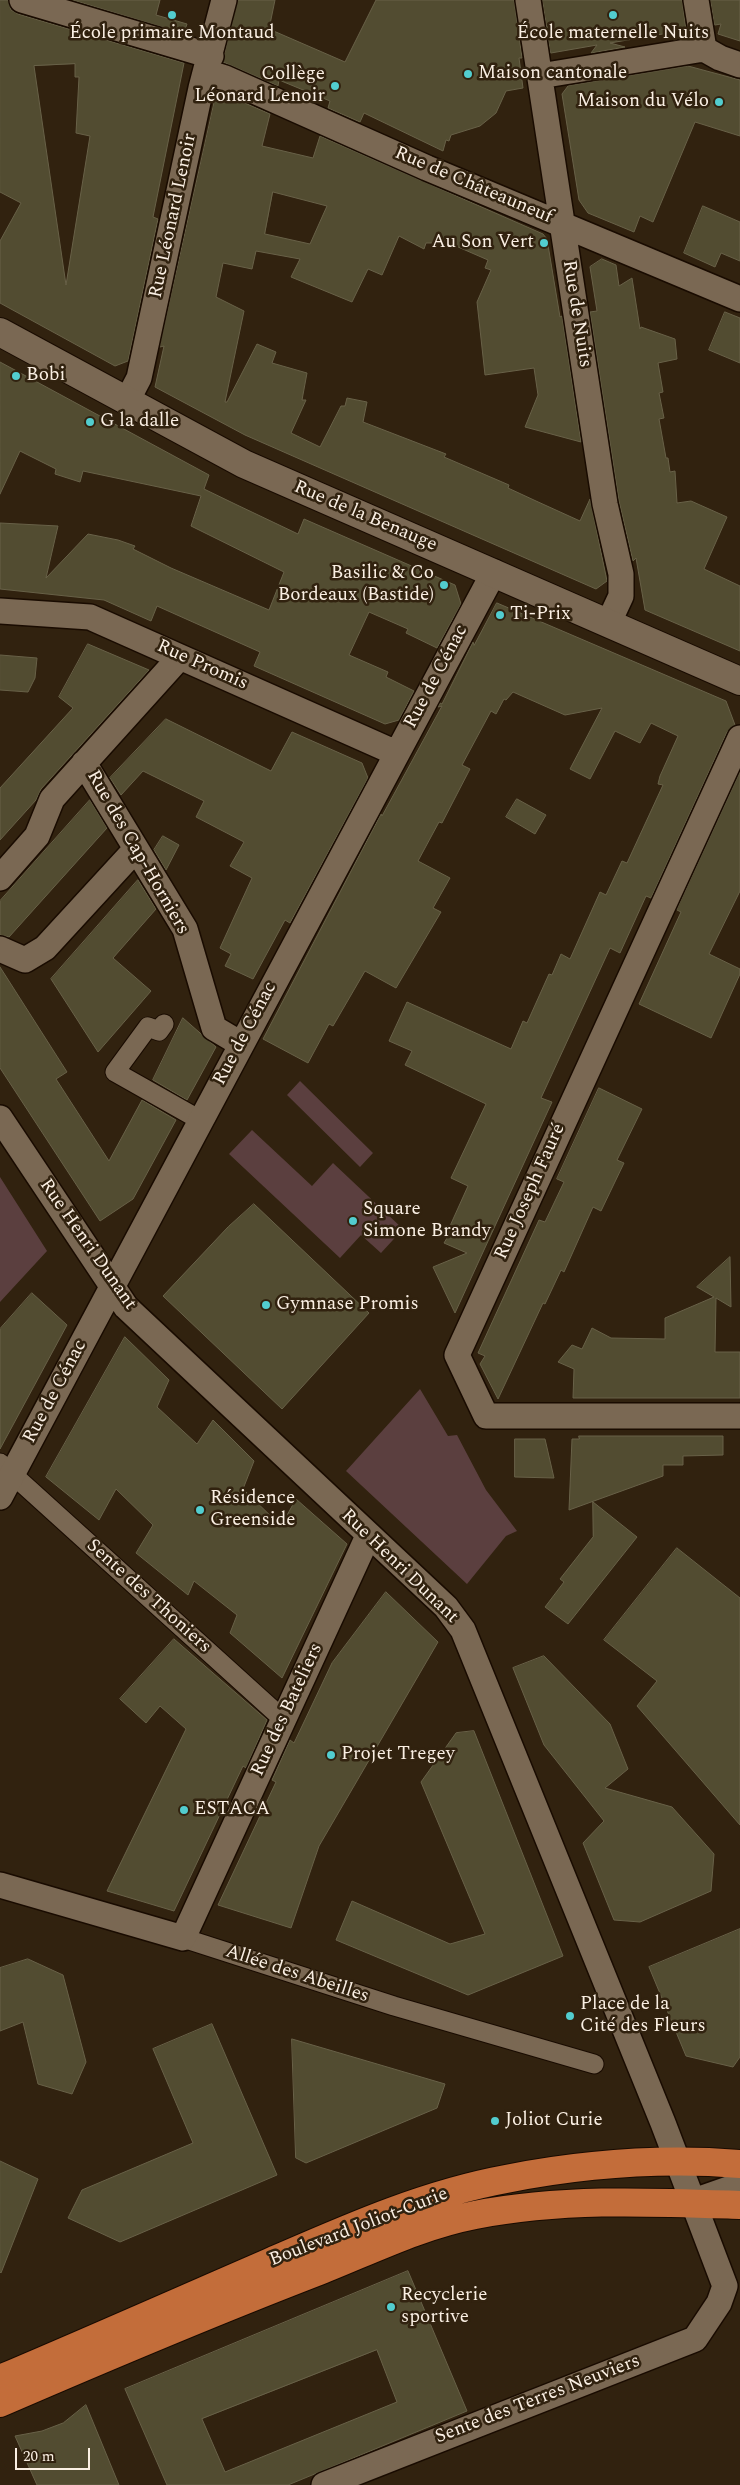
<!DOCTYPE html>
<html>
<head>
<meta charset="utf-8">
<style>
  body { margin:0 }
  #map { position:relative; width:740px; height:2485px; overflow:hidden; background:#31220f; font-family:Spectral,serif }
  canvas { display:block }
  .scale { position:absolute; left:15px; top:2448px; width:75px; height:22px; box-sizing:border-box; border:2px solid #faefe3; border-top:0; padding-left:6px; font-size:15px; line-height:18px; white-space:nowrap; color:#faefe3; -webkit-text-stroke:4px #31220f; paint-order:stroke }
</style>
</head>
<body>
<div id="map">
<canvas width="740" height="2485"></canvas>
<div class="scale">20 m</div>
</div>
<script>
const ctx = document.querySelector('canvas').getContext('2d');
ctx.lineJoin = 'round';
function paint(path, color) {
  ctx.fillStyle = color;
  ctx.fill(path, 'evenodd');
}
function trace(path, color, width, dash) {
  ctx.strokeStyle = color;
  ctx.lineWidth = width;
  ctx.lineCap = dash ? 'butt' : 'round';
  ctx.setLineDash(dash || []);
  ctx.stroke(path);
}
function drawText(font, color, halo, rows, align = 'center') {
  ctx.font = font + ' Spectral,serif';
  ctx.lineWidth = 5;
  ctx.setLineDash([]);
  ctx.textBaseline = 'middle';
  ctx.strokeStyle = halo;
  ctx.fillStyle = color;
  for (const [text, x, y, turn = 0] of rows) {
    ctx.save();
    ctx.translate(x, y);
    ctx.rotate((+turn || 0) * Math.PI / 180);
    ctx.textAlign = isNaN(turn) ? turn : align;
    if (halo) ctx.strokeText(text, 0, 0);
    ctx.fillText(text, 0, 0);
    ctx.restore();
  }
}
paint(new Path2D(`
  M 300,1081 L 373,1153 L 360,1167 L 287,1095 Z
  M 252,1130 L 312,1186 L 333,1163 L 403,1229 L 381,1253 L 361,1235 L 340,1258 L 229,1154 Z
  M 0,1177 L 47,1251 L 0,1302 Z
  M 420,1389 L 448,1436 L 457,1435 L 486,1490 L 517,1531 L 506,1536 L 467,1584 L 346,1471 Z`), '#5b3f3f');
const building = new Path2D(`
  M 0,0 L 8,0 L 11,10 L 18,14 L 184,63 L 153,217 L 158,219 L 128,361 L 115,366 L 0,303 L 0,241 L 21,203 L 0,192 ZM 75,64 L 75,77 L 79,77 L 76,133 L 90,136 L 66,285 L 34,66 Z
  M 73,0 L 160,0 L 156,15 L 187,24 L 184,33 Z
  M 238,0 L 275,0 L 269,29 L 345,62 L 376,0 L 514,0 L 522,58 L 519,58 L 523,88 L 506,91 L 496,113 L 480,126 L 451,135 L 449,141 L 446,140 L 443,151 L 364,113 L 360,122 L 328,108 L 330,101 L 279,80 L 278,86 L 223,62 Z
  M 543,0 L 682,0 L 686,30 L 610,43 L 625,47 L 591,53 L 597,45 L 551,53 Z
  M 711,0 L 740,0 L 740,41 L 718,34 L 721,24 L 715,25 Z
  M 688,66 L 740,80 L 740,136 L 695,122 L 653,222 L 640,216 L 634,232 L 588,213 L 579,200 L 562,94 L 568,86 Z
  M 217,91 L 270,114 L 262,146 L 313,158 L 320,136 L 543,234 L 547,239 L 560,317 L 562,316 L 581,442 L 525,427 L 538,395 L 534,368 L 485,375 L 477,302 L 491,270 L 485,268 L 488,260 L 449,243 L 426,243 L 424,249 L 399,236 L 382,275 L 368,269 L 352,302 L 291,277 L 300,259 L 256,251 L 252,269 L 223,263 L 216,297 L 244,311 L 225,402 L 227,402 L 257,344 L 276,352 L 272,363 L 307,373 L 302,400 L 306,400 L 291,433 L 320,447 L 341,406 L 345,406 L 347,398 L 367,402 L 363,422 L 446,454 L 444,457 L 509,485 L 508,488 L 536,501 L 580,521 L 590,499 L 607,581 L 596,589 L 245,435 L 155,387 L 164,346 L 160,347 ZM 273,192 L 327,206 L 310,244 L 265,234 Z
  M 703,206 L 740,222 L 740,261 L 721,253 L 715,267 L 684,253 Z
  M 602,259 L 616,265 L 619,286 L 632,278 L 640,329 L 641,327 L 675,339 L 677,359 L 658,363 L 663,392 L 659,393 L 664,418 L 659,419 L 666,458 L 668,458 L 670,472 L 675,471 L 677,503 L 691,501 L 727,517 L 704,569 L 740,586 L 740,651 L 645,610 L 636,558 L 633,561 L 619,501 L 590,312 L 597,311 L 590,267 Z
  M 725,312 L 740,318 L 740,363 L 709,350 Z
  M 0,362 L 209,475 L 204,489 L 235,504 L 298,534 L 304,519 L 455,585 L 461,604 L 437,648 L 406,633 L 408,629 L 369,612 L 349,655 L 388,672 L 386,677 L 414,691 L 399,720 L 385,724 L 254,666 L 260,652 L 157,606 L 151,621 L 104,600 L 0,589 L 0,523 L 58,526 L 46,578 L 88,534 L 118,540 L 135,546 L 133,549 L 171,568 L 269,610 L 284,572 L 191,526 L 201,496 L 83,471 L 80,482 L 55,474 L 56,469 L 20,451 L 0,494 Z
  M 497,603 L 726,701 L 735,725 L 727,732 L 651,898 L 646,896 L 620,953 L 610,948 L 541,1098 L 552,1102 L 455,1313 L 433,1267 L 467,1253 L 444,1243 L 447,1238 L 445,1237 L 468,1186 L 451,1178 L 486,1104 L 405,1065 L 412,1051 L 389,1041 L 407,1002 L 511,1049 L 523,1021 L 527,1023 L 549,974 L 552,975 L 561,954 L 570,959 L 600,892 L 606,895 L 622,861 L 627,863 L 663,785 L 658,784 L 660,776 L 678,736 L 651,723 L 640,743 L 615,731 L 590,779 L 570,769 L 602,708 L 565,715 L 513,692 L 506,700 L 504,699 L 496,714 L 491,711 L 462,765 L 470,769 L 442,823 L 439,822 L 418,861 L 450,878 L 433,908 L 441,912 L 396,988 L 365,971 L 333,1026 L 329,1024 L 308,1063 L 263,1039 L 381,814 L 382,816 L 442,706 L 438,707 L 440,703 L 442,704 L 473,642 L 474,645 Z
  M 88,644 L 149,670 L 41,789 L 36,800 L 0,840 L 0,788 L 73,708 L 59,697 Z
  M 0,655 L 37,658 L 35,678 L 28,692 L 0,690 Z
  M 166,719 L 271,771 L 292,732 L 362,763 L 368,778 L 290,923 L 285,920 L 253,979 L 225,966 L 231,954 L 220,948 L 252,878 L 230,866 L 244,842 L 196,817 L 204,801 L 143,771 L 121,795 L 110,778 Z
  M 740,772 L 740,891 L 709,954 L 740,969 L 740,974 L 711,1038 L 639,1004 L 681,912 L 677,910 Z
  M 517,799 L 546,815 L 535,834 L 506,817 Z
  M 90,800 L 107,828 L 9,937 L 0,935 L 0,901 Z
  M 163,836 L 179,845 L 166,870 L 154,850 Z
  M 138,880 L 156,909 L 113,958 L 151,991 L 98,1052 L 51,979 Z
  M 0,967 L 67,1072 L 56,1079 L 109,1161 L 142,1100 L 176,1120 L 133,1199 L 100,1221 L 0,1068 Z
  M 183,1018 L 216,1047 L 187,1100 L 153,1080 Z
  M 599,1088 L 642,1109 L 617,1160 L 624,1163 L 601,1211 L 593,1207 L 564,1272 L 561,1270 L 545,1304 L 543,1303 L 498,1399 L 480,1364 L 485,1356 L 478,1353 L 539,1220 L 545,1222 L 564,1182 L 557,1179 Z
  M 254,1204 L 369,1313 L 282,1409 L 163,1296 L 228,1227 Z
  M 730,1257 L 731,1307 L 716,1298 L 715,1352 L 740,1352 L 740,1398 L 573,1398 L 574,1369 L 558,1362 L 572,1345 L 582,1349 L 592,1328 L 611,1338 L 665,1339 L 665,1318 L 714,1297 L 697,1287 Z
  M 32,1293 L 67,1325 L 0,1449 L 0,1329 Z
  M 125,1337 L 169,1380 L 157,1407 L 197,1444 L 213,1420 L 254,1461 L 243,1489 L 281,1526 L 296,1499 L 347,1544 L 282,1678 L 230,1633 L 237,1615 L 194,1581 L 188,1595 L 136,1553 L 153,1525 L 116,1489 L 99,1520 L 46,1477 Z
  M 579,1436 L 723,1436 L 723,1455 L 683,1456 L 683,1465 L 663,1465 L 663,1476 L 569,1510 L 572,1439 L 579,1439 Z
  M 515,1439 L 545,1439 L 554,1478 L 515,1477 Z
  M 593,1502 L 637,1537 L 568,1624 L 545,1607 L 564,1582 L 560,1579 L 593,1537 Z
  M 677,1548 L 740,1598 L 740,1825 L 637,1706 L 657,1681 L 604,1640 Z
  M 386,1592 L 438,1642 L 319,1846 L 291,1928 L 218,1905 L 276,1782 L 272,1780 L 290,1740 L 294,1743 L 332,1663 Z
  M 174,1639 L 267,1720 L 246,1768 L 243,1766 L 174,1911 L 107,1891 L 186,1729 L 160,1706 L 146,1723 L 120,1699 Z
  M 544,1656 L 610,1724 L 628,1769 L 605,1788 L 672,1807 L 714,1854 L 711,1891 L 640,1922 L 614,1920 L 583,1843 L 604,1821 L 544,1745 L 513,1668 Z
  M 474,1731 L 563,1956 L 468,1995 L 336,1940 L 352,1901 L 450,1944 L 485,1934 L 421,1782 L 456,1733 Z
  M 740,1929 L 740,2057 L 733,2067 L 686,2056 L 649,1967 Z
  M 28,1959 L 63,1975 L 86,2062 L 72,2094 L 38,2084 L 23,2022 L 0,2031 L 0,1968 Z
  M 212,2024 L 277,2175 L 120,2242 L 68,2218 L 82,2190 L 193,2143 L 153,2049 Z
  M 292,2039 L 445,2084 L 437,2108 L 306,2163 L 296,2158 Z
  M 0,2161 L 38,2179 L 1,2273 L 0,2272 Z
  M 408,2271 L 467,2411 L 288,2485 L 167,2485 L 125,2389 ZM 377,2350 L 397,2402 L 225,2472 L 202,2419 Z
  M 86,2405 L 119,2485 L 37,2485 L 15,2436 L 42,2431 L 63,2423 Z`);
paint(building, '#524c31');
trace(building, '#686148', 1);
const pedestrian = new Path2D(`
  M 164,1024 L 159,1031 L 148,1027 L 115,1072 L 200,1120
  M 0,1463 L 284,1720
  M 183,1938 L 394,2006 L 594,2064`);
const minor = new Path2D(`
  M 22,0 L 211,56
  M 528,0 L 605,504 L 621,574 L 621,596 L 608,624
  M 696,0 L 704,49
  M 206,72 L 225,78 L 427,168 L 740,299
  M 540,76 L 704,49 L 720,58 L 740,65
  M 127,401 L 139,378 L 201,88 L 224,0
  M 0,611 L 90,617 L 396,753
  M 740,738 L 457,1355 L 486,1416 L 740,1416
  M 84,763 L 185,929 L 214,1028 L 241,1044
  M 0,878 L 37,836 L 52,799 L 180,657
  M 0,949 L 25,960 L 45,948 L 136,849
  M 0,1118 L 126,1307 L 446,1607 L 463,1630 L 663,2123 L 725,2286 L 719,2303 L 695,2339 L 324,2485
  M 0,1497 L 494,572
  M 0,1885 L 183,1938 L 368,1536
  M 691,2202 L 731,2188 L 740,2188`);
const secondary = new Path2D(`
  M 0,332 L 244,464 L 740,681`);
const primary = new Path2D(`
  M 0,2379 C 90,2341 180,2301 270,2262 C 346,2229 424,2194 506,2179 C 582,2164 663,2158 740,2164
  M 0,2403 C 104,2358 208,2314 314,2273 C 368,2252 418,2226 475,2215 C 563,2198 652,2202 740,2205`);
trace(pedestrian, '#190b00', 21);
trace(minor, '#190b00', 28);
trace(secondary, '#190b00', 30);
trace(primary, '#190b00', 30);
trace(pedestrian, '#7a6853', 19);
trace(minor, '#7a6853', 25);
trace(secondary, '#7a6853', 28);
trace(primary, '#c36d3a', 28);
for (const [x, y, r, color] of [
  [172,15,5,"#52cdcf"],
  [613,15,5,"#52cdcf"],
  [468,74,5,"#52cdcf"],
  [335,86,5,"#52cdcf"],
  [719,102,5,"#52cdcf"],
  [544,243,5,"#52cdcf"],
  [16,376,5,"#52cdcf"],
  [90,422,5,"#52cdcf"],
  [444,585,5,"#52cdcf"],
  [500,615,5,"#52cdcf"],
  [353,1221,5,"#52cdcf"],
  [266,1305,5,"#52cdcf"],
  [200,1510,5,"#52cdcf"],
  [331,1755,5,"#52cdcf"],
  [184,1810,5,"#52cdcf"],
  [570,2016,5,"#52cdcf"],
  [495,2121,5,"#52cdcf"],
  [391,2307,5,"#52cdcf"]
]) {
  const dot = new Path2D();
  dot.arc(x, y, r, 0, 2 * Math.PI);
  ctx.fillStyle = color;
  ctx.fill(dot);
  trace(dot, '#31220f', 2);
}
drawText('19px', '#faefe3', '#31220f', [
  ["École primaire Montaud",172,34,"center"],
  ["École maternelle Nuits",613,34,"center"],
  ["Maison cantonale",478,74],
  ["Collège",325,75,"right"],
  ["Léonard Lenoir",325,97,"right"],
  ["Maison du Vélo",709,102,"right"],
  ["Au Son Vert",534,243,"right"],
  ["Bobi",26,376],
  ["G la dalle",100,422],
  ["Basilic & Co",434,574,"right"],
  ["Bordeaux (Bastide)",434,596,"right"],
  ["Ti-Prix",510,615],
  ["Square",363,1210],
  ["Simone Brandy",363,1232],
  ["Gymnase Promis",276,1305],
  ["Résidence",210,1499],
  ["Greenside",210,1521],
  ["Projet Tregey",341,1755],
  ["ESTACA",194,1810],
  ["Place de la",580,2005],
  ["Cité des Fleurs",580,2027],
  ["Joliot Curie",505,2121],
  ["Recyclerie",401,2296],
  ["sportive",401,2318]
], 'left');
drawText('19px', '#faefe3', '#31220f', [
  ["Rue de Châteauneuf",473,186,23],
  ["Rue Léonard Lenoir",174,216,-78],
  ["Rue de Nuits",576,314,81],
  ["Rue de la Benauge",365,517,23],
  ["Rue Promis",202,666,24],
  ["Rue de Cénac",437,677,-62],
  ["Rue des Cap-Horniers",137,853,60],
  ["Rue de Cénac",246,1034,-62],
  ["Rue Joseph Fauré",531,1192,-66],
  ["Rue Henri Dunant",87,1245,55],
  ["Rue de Cénac",56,1392,-62],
  ["Rue Henri Dunant",399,1567,44],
  ["Sente des Thoniers",148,1597,42],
  ["Rue des Bateliers",288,1710,-65],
  ["Allée des Abeilles",297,1975,18],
  ["Boulevard Joliot-Curie",359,2228,-21],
  ["Sente des Terres Neuviers",538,2400,-21]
]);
</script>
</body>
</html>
